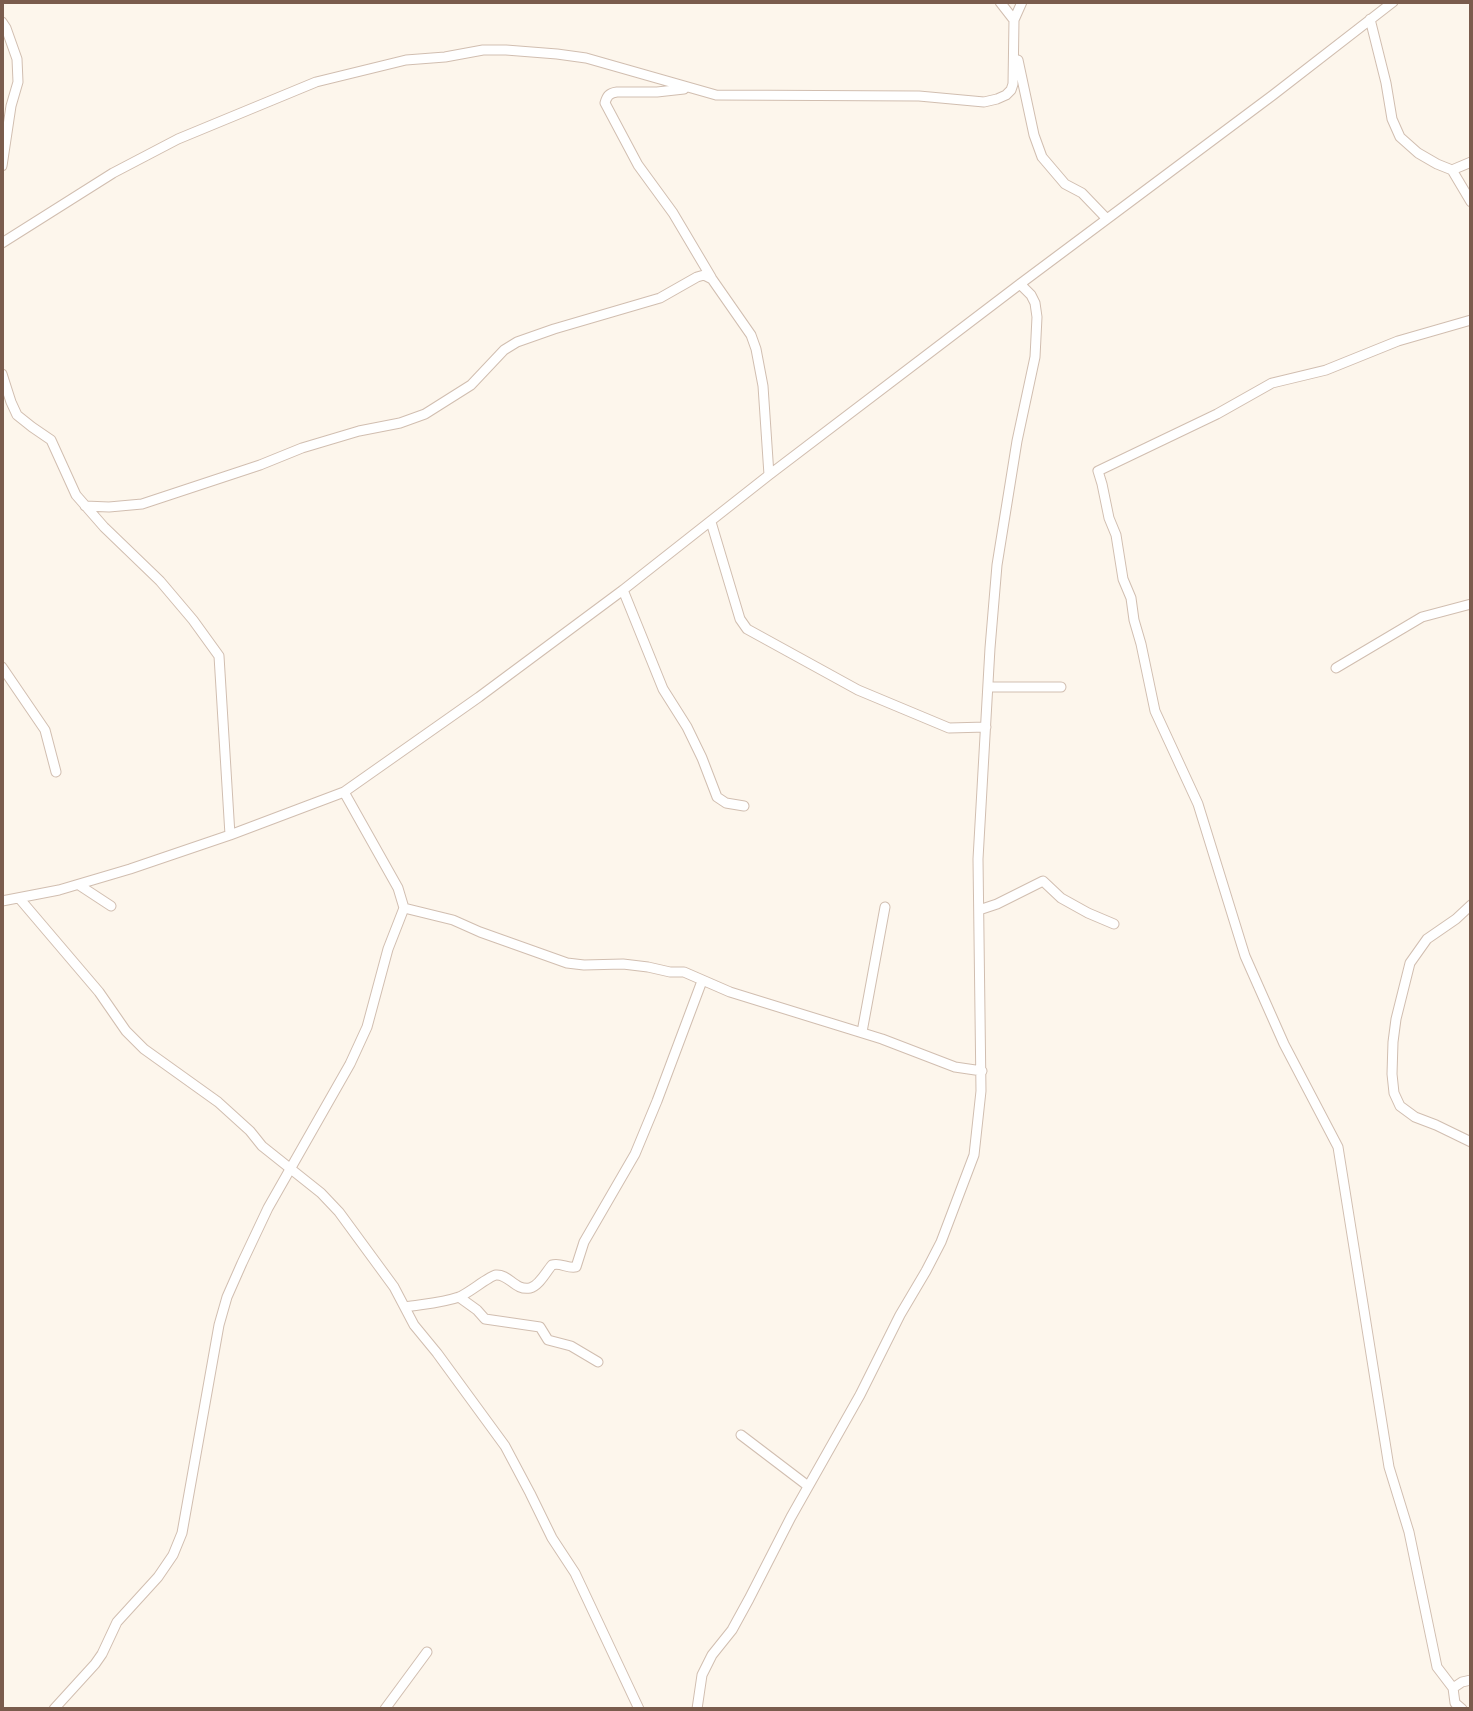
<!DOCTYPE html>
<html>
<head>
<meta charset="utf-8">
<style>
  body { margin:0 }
  #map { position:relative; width:1473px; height:1711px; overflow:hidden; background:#fdf6ec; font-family:Karla,sans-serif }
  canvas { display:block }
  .frame { position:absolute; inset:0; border:4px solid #7a5c4d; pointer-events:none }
</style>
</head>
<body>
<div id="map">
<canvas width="1473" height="1711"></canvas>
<div class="frame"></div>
</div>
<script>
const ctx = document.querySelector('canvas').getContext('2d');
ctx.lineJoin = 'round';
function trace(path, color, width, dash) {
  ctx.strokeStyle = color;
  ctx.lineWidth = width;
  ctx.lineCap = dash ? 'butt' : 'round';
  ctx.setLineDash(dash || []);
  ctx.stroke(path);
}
const minor = new Path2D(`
  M 1000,2 L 1014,20
  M 1370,19 L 1386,83 L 1392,119 L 1400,137 L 1418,153 L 1437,164 L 1452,170 L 1471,202
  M 2,22 L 6,28 L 17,59 L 18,82 L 11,106 L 2,166
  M 1018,60 L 1034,135 L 1042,157 L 1065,184 L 1082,193 L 1107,219
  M 684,89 L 657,92 L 617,92 C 609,93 607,96 605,103 L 638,165 L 673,213 L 711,277
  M 1452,170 L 1471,162
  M 2,243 L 113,173 L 178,139 L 316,82 L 406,60 L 445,57 L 483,50 L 506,50 L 557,54 L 586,58 L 716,95 L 919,96 L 984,102 L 997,99 L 1006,95 L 1011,90 L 1013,84 L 1014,20 L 1022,2
  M 2,374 L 11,402 L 17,415 L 32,427 L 51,440 L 76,495 L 104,527 L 160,581 L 193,620 L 219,656 L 230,835
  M 85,506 L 109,507 L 142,504 L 260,465 L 302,448 L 359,431 L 400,423 L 425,414 L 471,385 L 504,350 L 517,342 L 554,329 L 660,298 L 697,277 L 704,275 L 712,279 L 751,335 L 756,349 L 763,386 L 769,475
  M 711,522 L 740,619 L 747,629 L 858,690 L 949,728 L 986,727
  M 623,590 L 663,689 L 687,727 L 702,758 L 717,797 L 726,803 L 744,806
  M 2,667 L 45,730 L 56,772
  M 1336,668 L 1422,617 L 1471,604
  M 989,687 L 1061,687
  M 79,885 L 111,906
  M 19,898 L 99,992 L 126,1031 L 144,1049 L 218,1102 L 250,1131 L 262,1146 L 321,1193 L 339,1212 L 394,1287 L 414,1325 L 437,1353 L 505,1446 L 530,1493 L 552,1538 L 575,1573 L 639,1709
  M 2,901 L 59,890 L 130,869 L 230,835 L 344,792 L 479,697 L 623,590 L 769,475 L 1020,284 L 1273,95 L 1393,2
  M 1471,905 L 1456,919 L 1427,939 L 1410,963 L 1396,1019 L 1393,1042 L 1392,1074 L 1394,1093 L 1400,1106 L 1415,1117 L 1436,1125 L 1471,1142
  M 404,908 L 453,920 L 480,932 L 567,963 L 584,965 L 623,964 L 648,967 L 670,972 L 684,972 L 730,992 L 882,1039 L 955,1067 L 982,1071
  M 979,910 L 997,904 L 1043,881 L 1061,898 L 1088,913 L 1114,924
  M 862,1032 L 885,907
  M 459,1297 L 477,1310 L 485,1319 L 540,1327 L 548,1340 L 571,1346 L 598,1362
  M 405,1307 C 423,1304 442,1303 459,1297 C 469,1293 489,1276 496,1275 C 509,1274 515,1291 530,1288 C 539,1286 546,1272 552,1265 C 560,1262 568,1269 576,1267 L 584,1242 L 635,1154 L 657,1101 L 702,981
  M 741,1435 L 808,1486
  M 1453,1688 L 1437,1667 L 1409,1532 L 1389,1467 L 1338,1147 L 1284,1044 L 1245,956 L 1198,804 L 1155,711 L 1141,644 L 1134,620 L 1131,598 L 1123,579 L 1116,535 L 1109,518 L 1102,484 L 1098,471 L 1217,414 L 1272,383 L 1326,370 L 1398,341 L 1471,320
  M 54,1709 L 95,1664 L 102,1654 L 117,1622 L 158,1577 L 173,1555 L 182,1533 L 219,1325 L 227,1297 L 242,1263 L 268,1208 L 350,1064 L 367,1027 L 388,949 L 404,908 L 398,888 L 344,792
  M 385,1709 L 427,1652
  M 697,1709 L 702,1675 L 712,1655 L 732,1630 L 749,1599 L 791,1517 L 860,1395 L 900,1315 L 926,1271 L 941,1242 L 974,1155 L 981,1091 L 978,859 L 990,648 L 997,565 L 1017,441 L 1035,357 L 1037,317 L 1035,303 L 1031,295 L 1020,284
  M 1462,1709 L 1455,1703 L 1453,1688 L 1462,1682 L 1471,1680`);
trace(minor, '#d1beb0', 11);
trace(minor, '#fff', 9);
</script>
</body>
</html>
